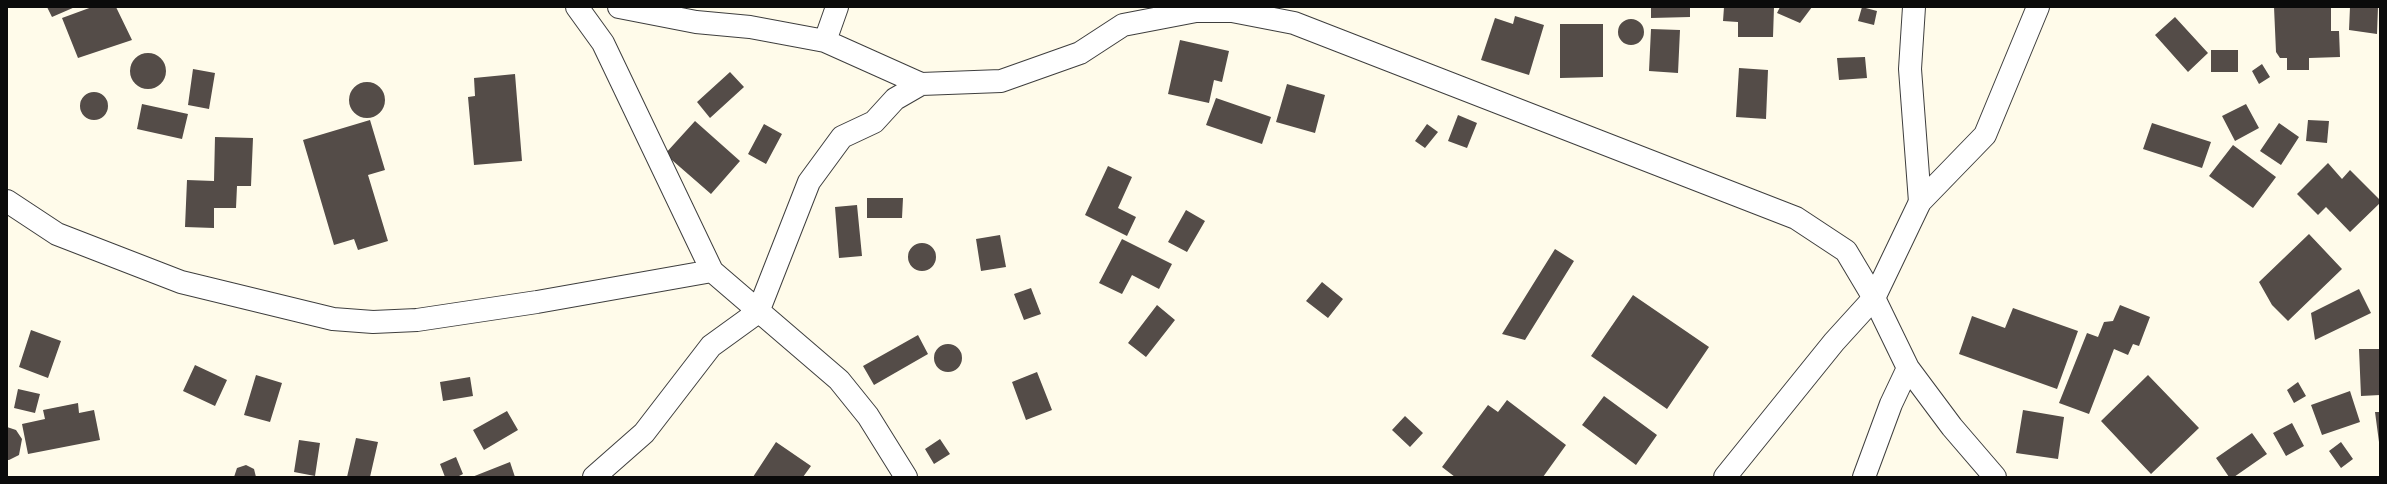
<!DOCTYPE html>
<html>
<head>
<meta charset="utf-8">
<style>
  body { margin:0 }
  #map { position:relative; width:2387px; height:484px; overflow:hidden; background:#fffbea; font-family:"Noto Serif",serif }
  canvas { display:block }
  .frame { position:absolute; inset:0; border:8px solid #0b0b0b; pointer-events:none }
</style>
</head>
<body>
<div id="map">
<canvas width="2387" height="484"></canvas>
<div class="frame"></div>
</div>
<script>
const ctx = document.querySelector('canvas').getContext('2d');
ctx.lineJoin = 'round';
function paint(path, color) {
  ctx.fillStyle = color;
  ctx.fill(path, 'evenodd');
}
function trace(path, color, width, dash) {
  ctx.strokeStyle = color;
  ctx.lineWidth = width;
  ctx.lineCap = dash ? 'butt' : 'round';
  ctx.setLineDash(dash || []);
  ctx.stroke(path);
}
paint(new Path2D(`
  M 47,7 L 75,7 L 52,17 Z
  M 92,7 L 116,7 L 132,40 L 78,58 L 62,18 Z
  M 1651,7 L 1690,7 L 1690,17 L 1651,18 Z
  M 1724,7 L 1774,7 L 1773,37 L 1738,37 L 1738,22 L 1723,21 Z
  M 1780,7 L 1812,7 L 1800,23 L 1777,13 Z
  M 1862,7 L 1877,11 L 1874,25 L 1858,21 Z
  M 2274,7 L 2331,7 L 2331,31 L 2339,31 L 2340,57 L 2309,58 L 2309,70 L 2287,70 L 2287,58 L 2280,58 L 2276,52 Z
  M 2350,7 L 2378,7 L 2377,34 L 2349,30 Z
  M 1515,16 L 1544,25 L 1529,75 L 1481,60 L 1495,18 L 1513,24 Z
  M 2175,17 L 2208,53 L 2188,72 L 2155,35 Z
  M1618 32a13 13 0 1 1 26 0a13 13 0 1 1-26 0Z
  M 1560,24 L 1603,24 L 1603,77 L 1560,78 Z
  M 1651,29 L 1680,30 L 1678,73 L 1649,71 Z
  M 1180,40 L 1229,51 L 1222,82 L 1214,80 L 1209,103 L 1168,94 Z
  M 2211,50 L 2238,50 L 2238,72 L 2211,72 Z
  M130 71a18 18 0 1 1 36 0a18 18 0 1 1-36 0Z
  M 1865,57 L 1867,78 L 1839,80 L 1837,58 Z
  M 2262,64 L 2270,77 L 2259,84 L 2252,71 Z
  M 1739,68 L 1768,70 L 1766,119 L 1736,117 Z
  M 193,69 L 215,73 L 209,109 L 188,105 Z
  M 730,72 L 744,87 L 710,118 L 697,102 Z
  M 515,74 L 522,161 L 474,165 L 468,97 L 475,96 L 474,78 Z
  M349 100a18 18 0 1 1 36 0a18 18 0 1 1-36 0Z
  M 1287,84 L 1325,95 L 1315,133 L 1276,122 Z
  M80 106a14 14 0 1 1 28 0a14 14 0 1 1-28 0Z
  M 1216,98 L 1271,117 L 1262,144 L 1206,125 Z
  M 142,104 L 188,114 L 182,139 L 137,129 Z
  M 2246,104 L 2259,128 L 2235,141 L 2222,116 Z
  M 1458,115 L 1477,123 L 1467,148 L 1448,141 Z
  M 370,120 L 385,170 L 368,175 L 388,241 L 358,250 L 354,239 L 334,245 L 303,140 Z
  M 2308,120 L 2329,121 L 2327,143 L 2306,141 Z
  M 695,121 L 740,161 L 711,194 L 665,154 Z
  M 2152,123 L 2211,142 L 2202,168 L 2143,149 Z
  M 2279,123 L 2299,137 L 2281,165 L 2260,151 Z
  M 764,124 L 782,134 L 766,164 L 748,154 Z
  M 1427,124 L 1438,132 L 1425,148 L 1415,141 Z
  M 215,137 L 253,138 L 251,186 L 237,186 L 236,208 L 214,208 L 214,228 L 185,227 L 187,180 L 214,181 Z
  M 2233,145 L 2276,177 L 2253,208 L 2209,176 Z
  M 2328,163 L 2342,179 L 2350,170 L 2380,200 L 2380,203 L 2350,232 L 2326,207 L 2318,215 L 2297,194 Z
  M 1108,166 L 1132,177 L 1118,208 L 1136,217 L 1127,236 L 1085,215 Z
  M 867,198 L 903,198 L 902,218 L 867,218 Z
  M 857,205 L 862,256 L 839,258 L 835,207 Z
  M 1186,210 L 1205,221 L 1187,252 L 1168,242 Z
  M 2309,234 L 2342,269 L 2288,321 L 2272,305 L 2259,282 Z
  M 1000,235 L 1006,267 L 981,271 L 976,239 Z
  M 1122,239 L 1172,264 L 1159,289 L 1132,275 L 1122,294 L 1099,283 Z
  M908 257a14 14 0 1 1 28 0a14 14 0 1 1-28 0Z
  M 1555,249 L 1574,261 L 1525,340 L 1502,334 Z
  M 1322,282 L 1343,299 L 1328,318 L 1306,301 Z
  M 1031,288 L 1041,314 L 1024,320 L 1014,294 Z
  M 2359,289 L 2371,313 L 2315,340 L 2311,313 Z
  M 1633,295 L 1709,347 L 1667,409 L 1591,356 Z
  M 1157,305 L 1175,320 L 1146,357 L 1128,343 Z
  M 2120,305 L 2150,317 L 2139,346 L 2133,344 L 2128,355 L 2114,349 L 2089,414 L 2059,403 L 2087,333 L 2098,337 L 2104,322 L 2113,321 Z
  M 2013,308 L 2078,331 L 2057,389 L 1959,354 L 1972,316 L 2005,328 Z
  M 31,330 L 61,341 L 48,378 L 19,367 Z
  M 918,335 L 928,354 L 874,385 L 863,366 Z
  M934 358a14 14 0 1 1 28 0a14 14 0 1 1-28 0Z
  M 2359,349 L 2380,349 L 2380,395 L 2361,396 Z
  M 195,365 L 227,380 L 215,406 L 183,391 Z
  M 1037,372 L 1052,410 L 1026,420 L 1012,382 Z
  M 256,375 L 282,383 L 270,422 L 244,415 Z
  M 2148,375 L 2199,428 L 2151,474 L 2101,421 Z
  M 470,377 L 473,396 L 443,401 L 440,382 Z
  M 2298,382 L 2306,396 L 2294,403 L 2287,390 Z
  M 18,389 L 40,394 L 35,413 L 14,408 Z
  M 2350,391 L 2360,422 L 2322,435 L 2311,405 Z
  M 1604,396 L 1657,435 L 1636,465 L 1582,425 Z
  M 1507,400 L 1566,445 L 1543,477 L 1455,477 L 1442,467 L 1488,405 L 1498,412 Z
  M 78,403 L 79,413 L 94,410 L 100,440 L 28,454 L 22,424 L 45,419 L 43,410 Z
  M 2023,410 L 2064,417 L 2058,459 L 2016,453 Z
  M 507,411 L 518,430 L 484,450 L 473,430 Z
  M 2375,412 L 2380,412 L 2380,442 L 2379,442 Z
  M 1405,416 L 1423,433 L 1410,447 L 1392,430 Z
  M 2292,423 L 2304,446 L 2286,456 L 2273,433 Z
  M 7,427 L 16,430 L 22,439 L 19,455 L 9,460 L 7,460 Z
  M 2252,433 L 2267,454 L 2234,477 L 2229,477 L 2216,458 Z
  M 356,438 L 378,442 L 370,477 L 347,477 Z
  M 940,439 L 950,454 L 934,464 L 925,449 Z
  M 299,440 L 320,443 L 315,476 L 294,472 Z
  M 776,442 L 811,466 L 803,477 L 753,477 Z
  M 2341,442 L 2353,459 L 2341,468 L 2329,451 Z
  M 456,457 L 463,474 L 457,477 L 445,477 L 440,464 Z
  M 510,462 L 515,477 L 472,477 Z
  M 246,465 L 254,469 L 256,477 L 234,477 L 237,468 Z`), '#544c48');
const minor = new Path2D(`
  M 577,7 L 603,43 L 712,271 L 839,380 L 868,416 L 906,477
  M 619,7 L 696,22 L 750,27 L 825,41 L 921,84 L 1001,81 L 1080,53 L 1123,25 L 1196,11 L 1232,11 L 1294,23 L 1796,218 L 1846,251 L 1874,298 L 1908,368 L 1952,427 L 1995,477
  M 1914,7 L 1910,69 L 1920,202
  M 825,41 L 837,7
  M 7,201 L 57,234 L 181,282 L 333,319 L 373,322 L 417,320 L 537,302 L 712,271
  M 594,477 L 644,433 L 711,346 L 758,312 L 809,182 L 842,137 L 874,122 L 895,99 L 921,84
  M 1864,477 L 1891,404 L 1908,368`);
const tertiary = new Path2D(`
  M 1725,477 L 1834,342 L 1874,298 L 1920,202 L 1985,135 L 2038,7`);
trace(minor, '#3e3e3e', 24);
trace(tertiary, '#3e3e3e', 24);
trace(minor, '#fff', 22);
trace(tertiary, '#fff', 22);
</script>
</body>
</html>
